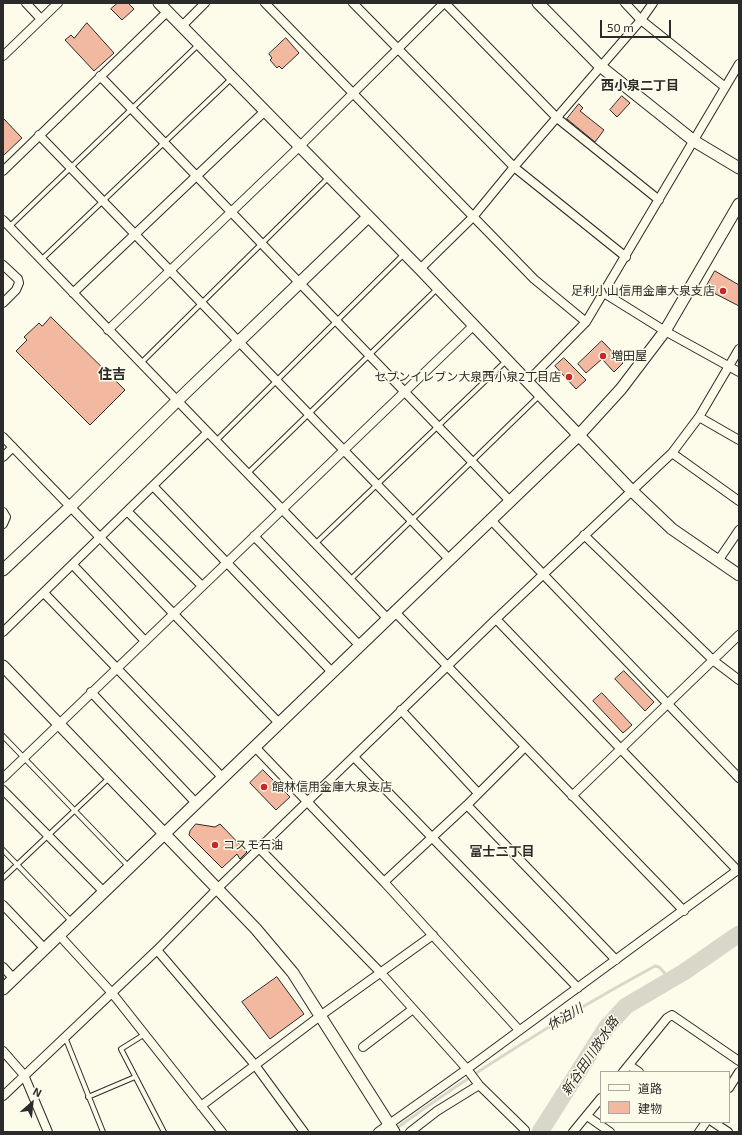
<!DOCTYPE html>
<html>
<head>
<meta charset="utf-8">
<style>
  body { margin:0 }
  #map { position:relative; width:742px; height:1135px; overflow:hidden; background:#fdfbea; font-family:"Exo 2","Noto Sans JP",sans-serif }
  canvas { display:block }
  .frame { position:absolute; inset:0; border:4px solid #2b2b2b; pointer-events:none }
  .legend { position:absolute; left:600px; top:1071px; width:130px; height:52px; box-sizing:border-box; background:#fdfbea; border:1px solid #a9a89e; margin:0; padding:5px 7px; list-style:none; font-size:12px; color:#2b2b2b }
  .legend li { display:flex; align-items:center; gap:8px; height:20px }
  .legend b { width:20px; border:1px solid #a9a89e }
  .north { position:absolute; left:12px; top:1083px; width:40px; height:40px; -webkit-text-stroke:3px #fdfbea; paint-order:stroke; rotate:27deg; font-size:11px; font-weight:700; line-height:16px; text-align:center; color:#2b2b2b }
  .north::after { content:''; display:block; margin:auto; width:14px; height:18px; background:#2b2b2b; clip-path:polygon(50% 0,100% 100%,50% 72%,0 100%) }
  .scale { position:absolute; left:600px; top:20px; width:71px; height:18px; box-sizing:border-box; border:2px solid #2b2b2b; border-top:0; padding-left:5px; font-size:12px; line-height:14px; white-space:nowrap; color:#2b2b2b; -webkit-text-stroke:3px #fdfbea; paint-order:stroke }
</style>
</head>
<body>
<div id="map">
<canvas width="742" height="1135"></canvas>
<div class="frame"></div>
<ul class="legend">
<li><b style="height:5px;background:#fdfbea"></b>道路</li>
<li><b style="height:11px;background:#f2b8a0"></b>建物</li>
</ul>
<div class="north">N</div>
<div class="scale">50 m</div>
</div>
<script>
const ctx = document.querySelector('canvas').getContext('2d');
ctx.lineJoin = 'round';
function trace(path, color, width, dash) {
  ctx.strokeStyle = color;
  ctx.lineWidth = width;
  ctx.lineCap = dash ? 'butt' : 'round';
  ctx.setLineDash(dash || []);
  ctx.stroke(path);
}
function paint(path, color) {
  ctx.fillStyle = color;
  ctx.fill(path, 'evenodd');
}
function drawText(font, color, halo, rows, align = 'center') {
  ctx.font = font + ' "Exo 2","Noto Sans JP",sans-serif';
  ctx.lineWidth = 3;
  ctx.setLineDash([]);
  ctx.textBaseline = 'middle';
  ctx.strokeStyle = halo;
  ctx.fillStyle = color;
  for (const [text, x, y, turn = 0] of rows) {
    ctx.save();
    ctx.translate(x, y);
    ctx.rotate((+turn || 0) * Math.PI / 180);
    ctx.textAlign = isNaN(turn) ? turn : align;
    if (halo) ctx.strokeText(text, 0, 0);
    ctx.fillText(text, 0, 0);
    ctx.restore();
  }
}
trace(new Path2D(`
  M 394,1130 C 478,1069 565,1015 655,966 L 659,967 L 671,980`), '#d8d7c9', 3);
trace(new Path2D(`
  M 540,1132 L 606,1028 L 626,1006 L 684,972 L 739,934`), '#d8d7c9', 17);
const building = new Path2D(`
  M 118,3 L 128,3 L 134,9 L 122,20 L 111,9 Z
  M 87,23 L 114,53 L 94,71 L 65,40 L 71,35 L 74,38 Z
  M 286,38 L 299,53 L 282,69 L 279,66 L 277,68 L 270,60 L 272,58 L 269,54 Z
  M 622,96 L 630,103 L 617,117 L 610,110 Z
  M 579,104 L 583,108 L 580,111 L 604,130 L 595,142 L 567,119 Z
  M 3,118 L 22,138 L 3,156 Z
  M 715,271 L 739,285 L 739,306 L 708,290 L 707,285 Z
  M 51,317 L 125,390 L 90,425 L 16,351 L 27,340 L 24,337 L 39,323 L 42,326 Z
  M 602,341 L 623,363 L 614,372 L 602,359 L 586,373 L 578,364 Z
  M 564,358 L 586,380 L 576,389 L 555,366 Z
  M 624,671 L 654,702 L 645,711 L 615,679 Z
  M 602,693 L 632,725 L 623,733 L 593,701 Z
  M 263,770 L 290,797 L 276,810 L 250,783 Z
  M 196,824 L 215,827 L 220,824 L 247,852 L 240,859 L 237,854 L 222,868 L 189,835 L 190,831 Z
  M 277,977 L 304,1014 L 270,1039 L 242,1002 Z`);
paint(building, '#f2b8a0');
trace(building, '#2b2b2b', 1);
const service = new Path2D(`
  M 9,227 L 198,45
  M 41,260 L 232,78
  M 140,364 L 329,177
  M 216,441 L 404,254
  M 247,474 L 437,289
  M 315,544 L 506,361
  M 350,580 L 540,395
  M 3,736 L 129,867
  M 3,850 L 72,922
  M 3,878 L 109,778
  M 145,1034 L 121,1049 L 164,1132
  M 65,1037 L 103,1132
  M 88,1097 L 135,1077`);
const minor = new Path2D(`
  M 26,3 L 41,19
  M 265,3 L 534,279 L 586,322
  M 353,3 L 514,167 L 626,257
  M 445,3 L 557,118 L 659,200
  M 625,3 L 641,20 L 725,87
  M 182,26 L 205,3
  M 3,56 L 58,3
  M 100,76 L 510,501
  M 39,135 L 450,560
  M 3,171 L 167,12
  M 3,220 L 388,619
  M 3,265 L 18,279 L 19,283 L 16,290 L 3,303
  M 420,269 L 473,217 L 514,167 L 641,20 L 653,3
  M 73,293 L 265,111
  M 604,293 L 665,331 L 739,372
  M 108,330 L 300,146 L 444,3
  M 527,382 L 586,322 L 739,64
  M 699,417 L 739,440
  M 3,437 L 279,723
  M 672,453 L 739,501
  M 3,457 L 13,447
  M 154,487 L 332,672
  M 3,512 L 6,517 L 3,524
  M 128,512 L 202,586
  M 491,520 L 739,778
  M 584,535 L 714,661 L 739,680
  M 254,536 L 360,646
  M 718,561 L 739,530
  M 73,565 L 145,641
  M 44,593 L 223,778
  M 395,612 L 684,911
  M 496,619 L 738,871
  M 3,632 L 207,433
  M 91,692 L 196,803
  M 401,710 L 478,793
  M 255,747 L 384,882 L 519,1030
  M 354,757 L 578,988
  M 3,778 L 473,326
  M 3,790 L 104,892
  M 572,796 L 739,635
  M 467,805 L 616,960
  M 259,848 L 380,972 L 467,1069 L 479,1085 L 525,1130
  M 384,882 L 467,805 L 525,747
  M 3,905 L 45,949
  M 59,935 L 112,993 L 222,1132
  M 157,950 L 255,1065 L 304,1132
  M 3,967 L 14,979
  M 363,1047 L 413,1009
  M 3,1051 L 24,1075 L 48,1132
  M 629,1065 L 639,1072
  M 623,1072 L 667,1018 L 672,1015 L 739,1061
  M 729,1088 L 739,1072
  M 3,1096 L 157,950 L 218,888 L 496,619 L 672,453 L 699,417 L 739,349
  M 201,1106 L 320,1016 L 433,935
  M 590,1118 L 610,1132
  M 713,1122 L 728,1132
  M 378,1132 L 467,1069 L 739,869
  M 410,1132 L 437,1111 L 479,1085
  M 573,1132 L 601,1098
  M 699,1132 L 706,1122`);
const tertiary = new Path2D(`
  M 159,3 L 420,269 L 631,490 L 672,529 L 739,575
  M 538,3 L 600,66 L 694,141 L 739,168
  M 3,570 L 70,507 L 177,401 L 368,217
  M 3,666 L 256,929 L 293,973 L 394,1132
  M 3,989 L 579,435 L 621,389 L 665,331 L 739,204`);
trace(service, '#2b2b2b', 6);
trace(minor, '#2b2b2b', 10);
trace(tertiary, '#2b2b2b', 13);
trace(service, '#fdfbea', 4);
trace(minor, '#fdfbea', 8);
trace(tertiary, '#fdfbea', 11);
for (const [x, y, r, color] of [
  [723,291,4,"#c62828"],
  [603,356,4,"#c62828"],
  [569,377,4,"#c62828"],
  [264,787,4,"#c62828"],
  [215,845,4,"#c62828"]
]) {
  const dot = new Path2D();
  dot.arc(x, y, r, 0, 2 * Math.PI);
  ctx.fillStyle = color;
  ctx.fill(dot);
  trace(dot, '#fdfbea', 1.5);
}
drawText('12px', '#2b2b2b', '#fdfbea', [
  ["足利小山信用金庫大泉支店",715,291,"right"],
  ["増田屋",611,356],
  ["セブンイレブン大泉西小泉2丁目店",561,377,"right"],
  ["館林信用金庫大泉支店",272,787],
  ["コスモ石油",223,845]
], 'left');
drawText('bold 13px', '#2b2b2b', '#fdfbea', [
  ["西小泉二丁目",640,86],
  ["富士二丁目",502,852]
]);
drawText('italic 13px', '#2b2b2b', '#fdfbea', [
  ["休泊川",565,1017,-30],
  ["新谷田川放水路",590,1056,-56]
]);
drawText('bold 14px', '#2b2b2b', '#fdfbea', [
  ["住吉",112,374]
]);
</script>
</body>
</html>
